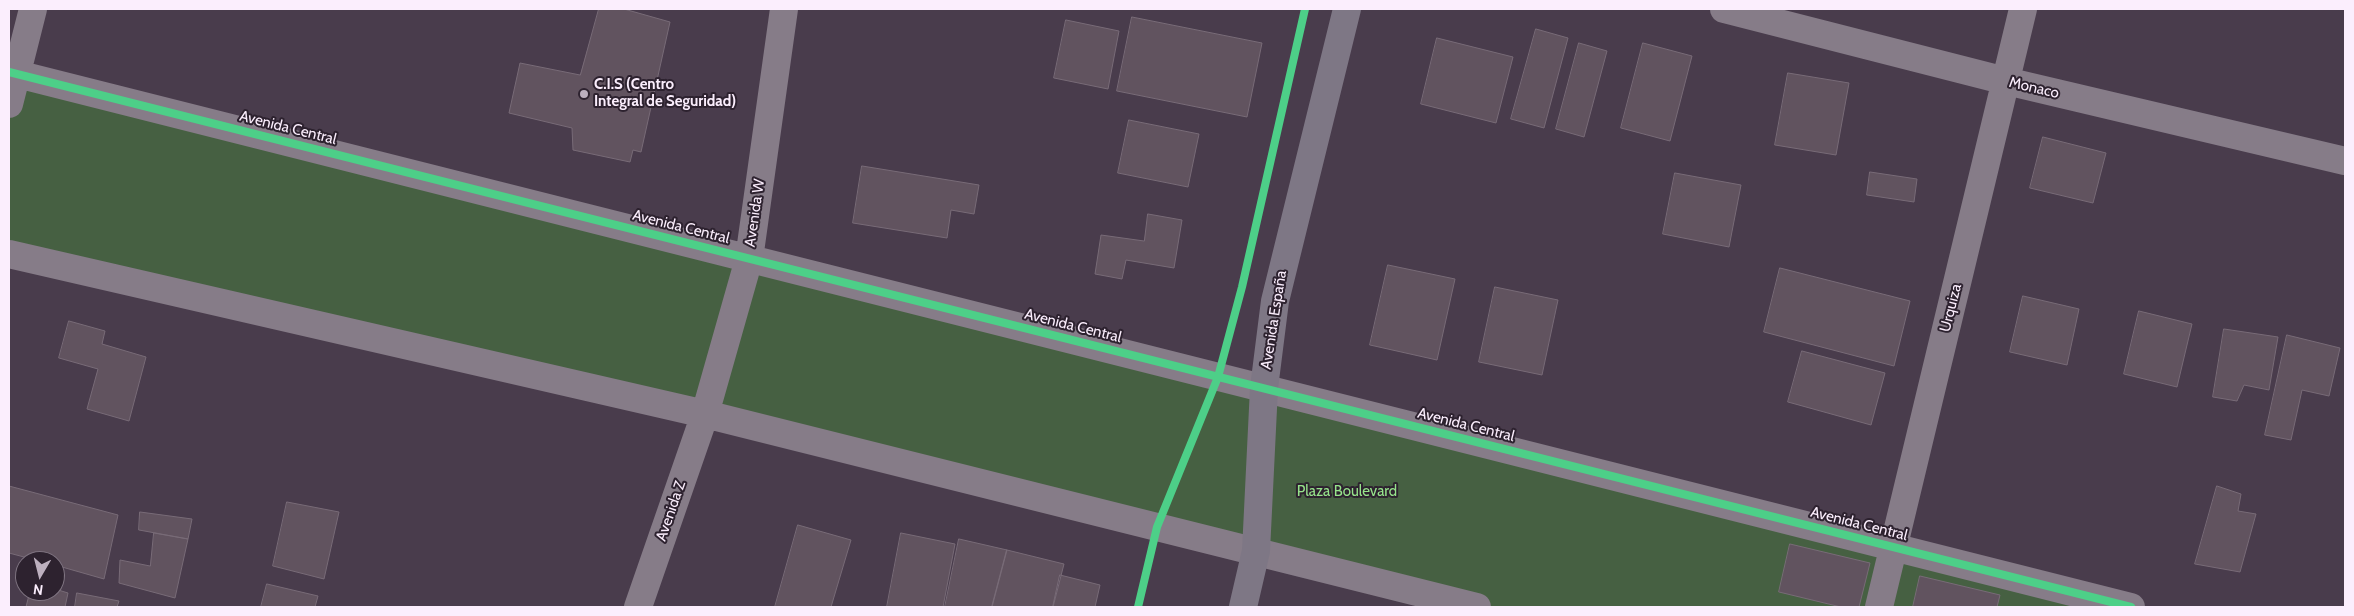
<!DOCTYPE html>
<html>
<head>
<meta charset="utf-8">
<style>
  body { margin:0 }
  #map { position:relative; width:2354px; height:616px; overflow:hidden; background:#493c4c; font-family:Cabin,sans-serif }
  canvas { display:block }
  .frame { position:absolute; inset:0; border:10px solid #fbeefd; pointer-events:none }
  .north { position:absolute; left:15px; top:551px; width:50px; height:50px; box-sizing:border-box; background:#2d222f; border:1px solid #7f7481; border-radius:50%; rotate:188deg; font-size:14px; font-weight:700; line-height:20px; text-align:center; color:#fbeefd }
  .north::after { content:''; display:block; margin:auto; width:18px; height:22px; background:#bdb0bf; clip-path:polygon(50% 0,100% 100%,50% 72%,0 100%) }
</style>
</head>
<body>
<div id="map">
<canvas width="2354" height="616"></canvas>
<div class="frame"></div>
<div class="north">N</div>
</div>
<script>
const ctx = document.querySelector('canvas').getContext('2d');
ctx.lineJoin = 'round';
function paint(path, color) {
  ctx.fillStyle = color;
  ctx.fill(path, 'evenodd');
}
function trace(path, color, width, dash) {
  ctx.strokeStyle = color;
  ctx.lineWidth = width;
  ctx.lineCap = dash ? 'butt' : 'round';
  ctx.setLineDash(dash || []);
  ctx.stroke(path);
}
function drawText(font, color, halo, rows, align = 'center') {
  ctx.font = font + ' Cabin,sans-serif';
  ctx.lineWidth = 4;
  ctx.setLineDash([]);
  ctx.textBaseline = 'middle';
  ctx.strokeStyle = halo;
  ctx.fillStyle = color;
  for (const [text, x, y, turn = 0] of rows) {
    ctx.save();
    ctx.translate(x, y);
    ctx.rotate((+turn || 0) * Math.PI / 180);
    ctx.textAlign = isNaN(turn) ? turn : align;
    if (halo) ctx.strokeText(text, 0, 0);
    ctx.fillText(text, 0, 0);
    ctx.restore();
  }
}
paint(new Path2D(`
  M 17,74 L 1893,547 L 1879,607 L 1477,607 L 9,254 L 9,104 Z
  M 1897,555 L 2114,607 L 1882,607 Z`), '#466042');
const building = new Path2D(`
  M 599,9 L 624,9 L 670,22 L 641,152 L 633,150 L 630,162 L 573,150 L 572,128 L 509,113 L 520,63 L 580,75 Z
  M 1132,17 L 1262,43 L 1247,117 L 1117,91 Z
  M 1066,20 L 1119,31 L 1108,89 L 1054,78 Z
  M 1536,29 L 1568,38 L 1544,128 L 1511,119 Z
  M 1437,38 L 1513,57 L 1496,123 L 1421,104 Z
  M 1579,43 L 1607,51 L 1584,137 L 1556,129 Z
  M 1643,43 L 1692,56 L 1670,141 L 1621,128 Z
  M 1788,73 L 1849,83 L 1836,155 L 1775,145 Z
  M 1129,120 L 1199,134 L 1188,187 L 1118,173 Z
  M 2043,137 L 2106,153 L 2093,203 L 2030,188 Z
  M 862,166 L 979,185 L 974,214 L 951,210 L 947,238 L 853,223 Z
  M 1870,172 L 1917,179 L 1914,202 L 1867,195 Z
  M 1675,173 L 1741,185 L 1729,247 L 1663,234 Z
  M 1148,214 L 1182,220 L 1174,268 L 1126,260 L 1122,279 L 1095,274 L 1101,235 L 1144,241 Z
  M 1388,265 L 1455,279 L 1437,360 L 1370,345 Z
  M 1780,268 L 1910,301 L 1894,366 L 1764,332 Z
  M 1495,287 L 1558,300 L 1542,375 L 1479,362 Z
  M 2023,296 L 2079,309 L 2067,365 L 2010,352 Z
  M 2139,311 L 2192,324 L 2177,387 L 2124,374 Z
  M 69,321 L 105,331 L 102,344 L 146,357 L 129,421 L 87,409 L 98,369 L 59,358 Z
  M 2224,329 L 2278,337 L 2269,390 L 2244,385 L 2237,401 L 2213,397 Z
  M 2287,335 L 2340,348 L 2329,396 L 2302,390 L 2291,440 L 2265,435 Z
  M 1802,351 L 1885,373 L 1871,425 L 1788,402 Z
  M 9,486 L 118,515 L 104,579 L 55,565 L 55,561 L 39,561 L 9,553 Z
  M 2217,486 L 2241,494 L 2238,511 L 2256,514 L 2240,572 L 2195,564 Z
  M 287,502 L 339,512 L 324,579 L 273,566 Z
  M 140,512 L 192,519 L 188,539 L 139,530 Z
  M 798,525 L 851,540 L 831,607 L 775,607 Z
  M 154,533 L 188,539 L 175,598 L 119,583 L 120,560 L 150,566 Z
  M 901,533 L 955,544 L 943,607 L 887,607 Z
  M 959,539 L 1007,550 L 992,607 L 945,607 Z
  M 1790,544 L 1870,563 L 1859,607 L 1841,607 L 1779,592 Z
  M 1007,550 L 1064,564 L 1053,607 L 992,607 Z
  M 1060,575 L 1100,585 L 1095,607 L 1053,607 Z
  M 1920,576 L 2000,595 L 1997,607 L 1913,607 Z
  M 267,584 L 318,596 L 315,607 L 261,607 Z
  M 55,589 L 68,593 L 65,607 L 26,607 L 30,591 Z
  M 77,593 L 119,601 L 117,607 L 75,607 Z`);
paint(building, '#61535f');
trace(building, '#786b77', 1);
trace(new Path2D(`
  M 1724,9 L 2006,81 L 2345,161
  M 9,72 L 2131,607
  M 9,104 L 33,9
  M 9,254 L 705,414 L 1477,607
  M 638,607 L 705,414 L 749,259 L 784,9
  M 1879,607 L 2023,9`), '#867c88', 28);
trace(new Path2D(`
  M 1243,607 L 1256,551 L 1264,388 L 1275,301 L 1347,9`), '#7e7785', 28);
trace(new Path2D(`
  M 9,72 L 2131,607
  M 1138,607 L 1157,527 L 1218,377 L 1242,287 L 1305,9`), '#4dcf88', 8);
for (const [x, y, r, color] of [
  [584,94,5,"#bdb0bf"]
]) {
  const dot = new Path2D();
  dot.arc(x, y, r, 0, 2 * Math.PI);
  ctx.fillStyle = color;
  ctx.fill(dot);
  trace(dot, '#2d222f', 2);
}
drawText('bold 15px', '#fbeefd', '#2d222f', [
  ["C.I.S (Centro",594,85],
  ["Integral de Seguridad)",594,102]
], 'left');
drawText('15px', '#fbeefd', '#2d222f', [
  ["Monaco",2034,88,13],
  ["Avenida Central",288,128,14],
  ["Avenida W",755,213,-82],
  ["Avenida Central",681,227,14],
  ["Urquiza",1951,308,-76],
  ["Avenida España",1274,320,-81],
  ["Avenida Central",1073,326,14],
  ["Avenida Central",1466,425,14],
  ["Avenida Z",671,511,-71],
  ["Avenida Central",1859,524,14]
]);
drawText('15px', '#96e38b', '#2d222f', [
  ["Plaza Boulevard",1347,492]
]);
</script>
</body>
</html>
